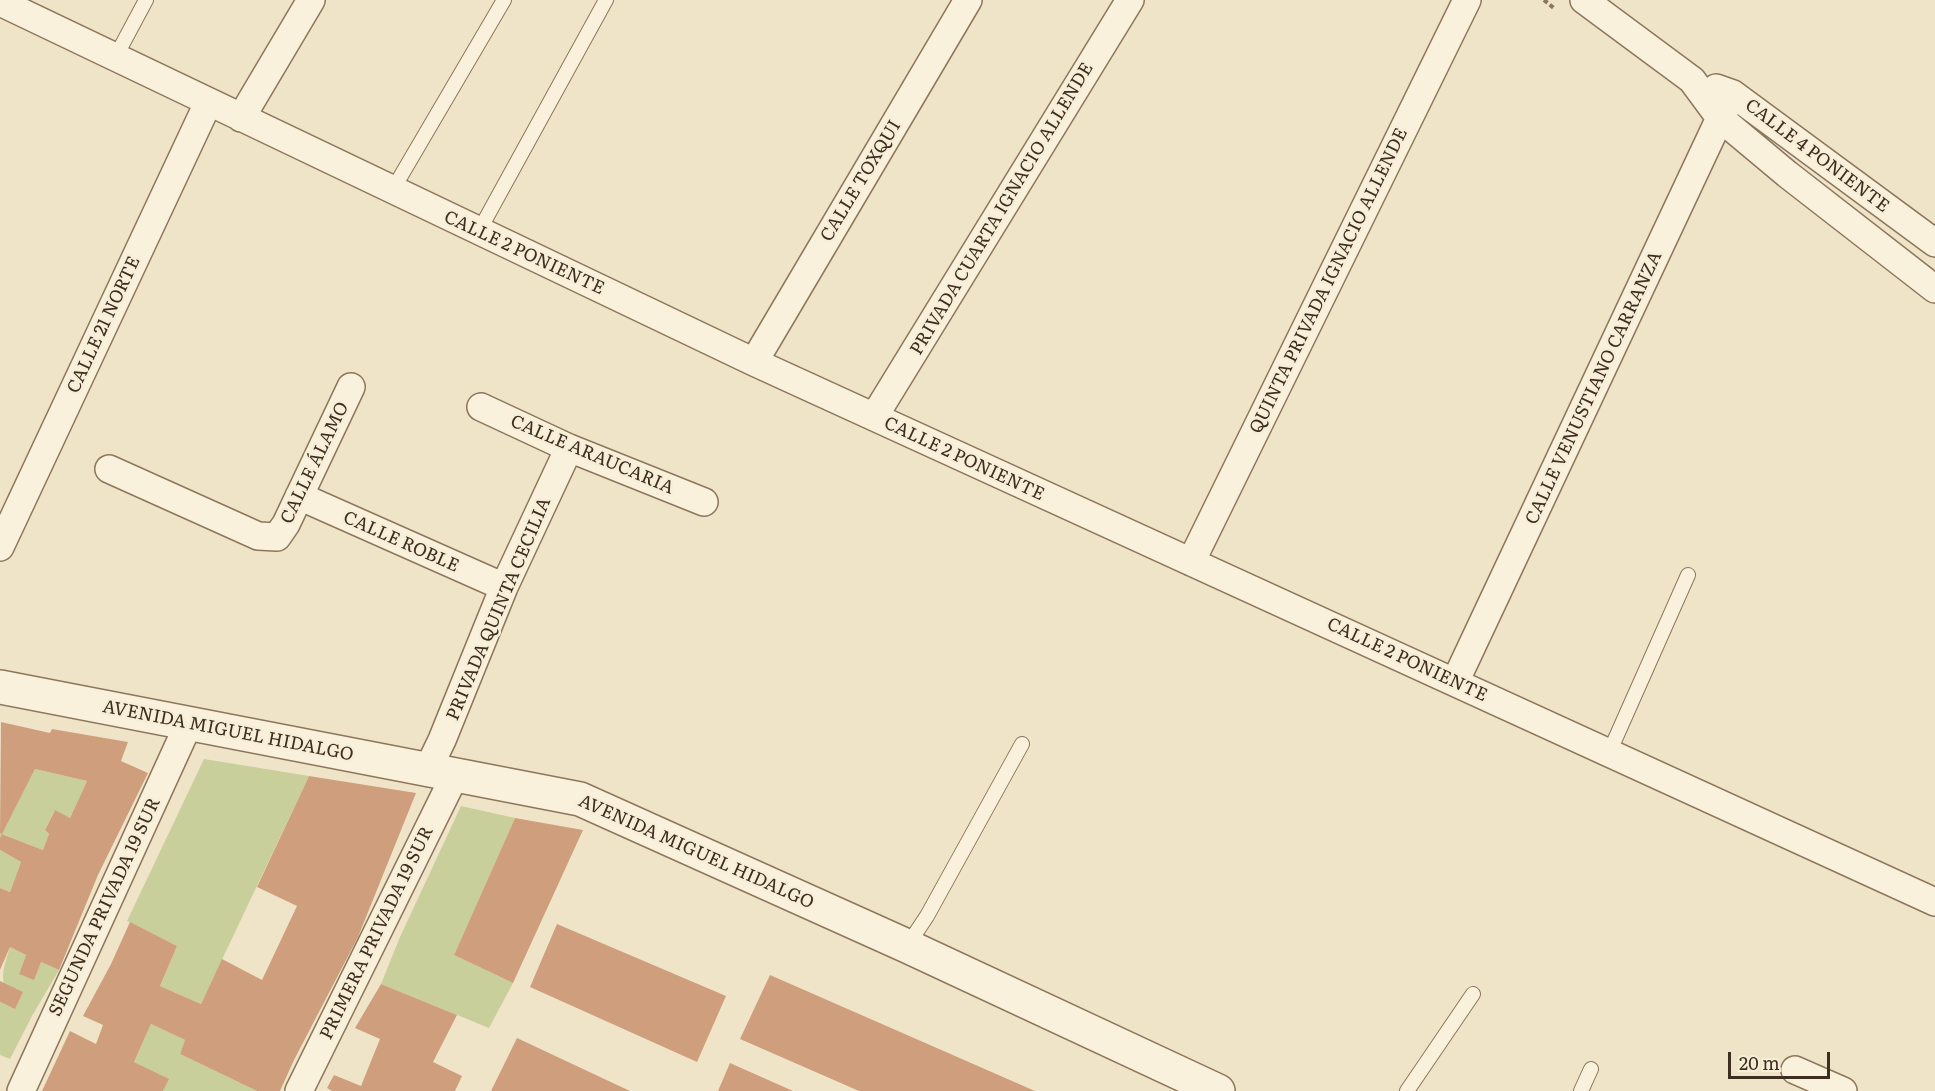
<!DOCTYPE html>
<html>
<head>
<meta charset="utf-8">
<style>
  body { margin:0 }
  #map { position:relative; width:1935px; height:1091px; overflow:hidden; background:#f0e4c8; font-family:Literata,serif }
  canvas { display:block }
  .scale { position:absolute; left:1728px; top:1052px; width:102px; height:27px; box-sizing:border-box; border:3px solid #3d2e20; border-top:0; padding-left:8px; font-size:18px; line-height:21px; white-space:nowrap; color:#3d2e20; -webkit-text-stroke:4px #f7eed8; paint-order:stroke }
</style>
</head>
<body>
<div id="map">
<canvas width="1935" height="1091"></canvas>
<div class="scale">20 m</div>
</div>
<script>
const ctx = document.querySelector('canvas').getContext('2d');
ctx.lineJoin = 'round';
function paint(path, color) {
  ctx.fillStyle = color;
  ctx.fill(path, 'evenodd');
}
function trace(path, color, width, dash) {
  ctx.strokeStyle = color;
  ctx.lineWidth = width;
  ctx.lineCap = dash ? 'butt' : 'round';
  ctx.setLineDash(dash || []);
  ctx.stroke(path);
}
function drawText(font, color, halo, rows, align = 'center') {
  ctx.font = font + ' Literata,serif';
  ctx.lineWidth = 5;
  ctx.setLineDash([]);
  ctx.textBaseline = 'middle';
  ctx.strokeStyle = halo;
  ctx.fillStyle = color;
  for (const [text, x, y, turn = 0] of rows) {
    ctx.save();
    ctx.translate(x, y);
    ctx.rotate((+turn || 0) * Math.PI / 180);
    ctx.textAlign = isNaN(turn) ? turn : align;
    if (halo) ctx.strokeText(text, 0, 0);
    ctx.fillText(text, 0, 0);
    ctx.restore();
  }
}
paint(new Path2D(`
  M 204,759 L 309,776 L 201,1004 L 160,986 L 177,946 L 127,921 Z
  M 35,769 L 87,781 L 70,818 L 54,811 L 45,830 L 49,834 L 43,850 L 3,834 L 0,838 L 0,833 L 2,833 Z
  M 461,806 L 515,818 L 454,955 L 513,983 L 489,1028 L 381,984 L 400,937 Z
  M 0,850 L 21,862 L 10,892 L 0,888 Z
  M 10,947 L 26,955 L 19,974 L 41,962 L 59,970 L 32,1016 L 10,1059 L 0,1055 L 0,1002 L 15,1009 C 0,979 0,979 10,947 Z
  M 151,1024 L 185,1040 L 180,1054 L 257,1091 L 163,1091 L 168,1079 L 134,1062 Z`), '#c9cf9b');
paint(new Path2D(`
  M 1,722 L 50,733 L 52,729 L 128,742 L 121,761 L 148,773 L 98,875 L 59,970 L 41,962 L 34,980 L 19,974 L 26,955 L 10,947 L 0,970 L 0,888 L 10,892 L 21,862 L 0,850 L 0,838 L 2,834 L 43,850 L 49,834 L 45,830 L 55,810 L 70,818 L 87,781 L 35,769 L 2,834 L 0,833 Z
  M 309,776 L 416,793 L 358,937 L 294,1060 L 280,1091 L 257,1091 L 180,1054 L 185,1040 L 151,1024 L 134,1062 L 169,1079 L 163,1091 L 42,1091 L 70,1031 L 96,1044 L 103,1025 L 83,1016 L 111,964 L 130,922 L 177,946 L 160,986 L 201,1004 L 222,959 L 262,980 L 297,906 L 257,887 Z
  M 515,818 L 583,830 L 513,983 L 454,955 Z
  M 557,924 L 726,996 L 697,1062 L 530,987 Z
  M 770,975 L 1035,1091 L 859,1091 L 740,1039 Z
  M 0,981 L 23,992 L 15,1009 L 0,1002 Z
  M 381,984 L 457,1015 L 433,1062 L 462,1076 L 455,1091 L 332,1091 L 327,1088 L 334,1075 L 361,1086 L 380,1039 L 355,1028 Z
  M 517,1038 L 630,1091 L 491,1091 Z
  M 730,1063 L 793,1091 L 718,1091 Z`), '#cf9f7d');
const service = new Path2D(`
  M 115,58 L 146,0
  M 392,191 L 504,0
  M 479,231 L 606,0
  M 1609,753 L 1688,575
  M 907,946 L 927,916 L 1022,744
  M 1407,1091 L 1473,994
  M 1581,1091 L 1591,1069`);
const minor = new Path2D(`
  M 1584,0 L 1692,80 L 1720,118 L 1787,174 L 1935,289
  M 0,2 L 754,362 L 1935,902
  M 1716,88 L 1733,94 L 1935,243
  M 241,118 L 311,0
  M 754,362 L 968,0
  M 481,407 L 569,448 L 704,502
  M 874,417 L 1130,0
  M 109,469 L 258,536 L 277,537 L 286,524 L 351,387
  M 299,496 L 504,587
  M 0,547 L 208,103
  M 1191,562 L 1467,0
  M 1455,682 L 1720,118 L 1733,94
  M 428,769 L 442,740 L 504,587 L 569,448
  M 1795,1070 L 1843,1091
  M 21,1091 L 189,723
  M 299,1091 L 455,775`);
const tertiary = new Path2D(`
  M 0,687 L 580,799 L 907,946 L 1218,1091`);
trace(service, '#8d765c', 16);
trace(minor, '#8d765c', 30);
trace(tertiary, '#8d765c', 36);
trace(new Path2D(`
  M 1544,0 L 1555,9`), '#8d765c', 4, [4.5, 3]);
trace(service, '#faf1dc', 14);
trace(minor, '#faf1dc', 27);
trace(tertiary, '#faf1dc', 33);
drawText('18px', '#3d2e20', '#f7eed8', [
  ["CALLE 4 PONIENTE",1817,156,37],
  ["CALLE TOXQUI",861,181,-59],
  ["PRIVADA CUARTA IGNACIO ALLENDE",1002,209,-59],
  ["CALLE 2 PONIENTE",524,253,25],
  ["QUINTA PRIVADA IGNACIO ALLENDE",1329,281,-64],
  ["CALLE 21 NORTE",104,325,-65],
  ["CALLE VENUSTIANO CARRANZA",1594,388,-65],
  ["CALLE ARAUCARIA",592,455,23],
  ["CALLE 2 PONIENTE",964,459,25],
  ["CALLE ÁLAMO",315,463,-64],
  ["CALLE ROBLE",401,542,24],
  ["PRIVADA QUINTA CECILIA",499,609,-67],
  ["CALLE 2 PONIENTE",1407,660,25],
  ["AVENIDA MIGUEL HIDALGO",228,731,11],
  ["AVENIDA MIGUEL HIDALGO",696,852,24],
  ["SEGUNDA PRIVADA 19 SUR",105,907,-65],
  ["PRIMERA PRIVADA 19 SUR",377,933,-64]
]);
</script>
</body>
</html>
